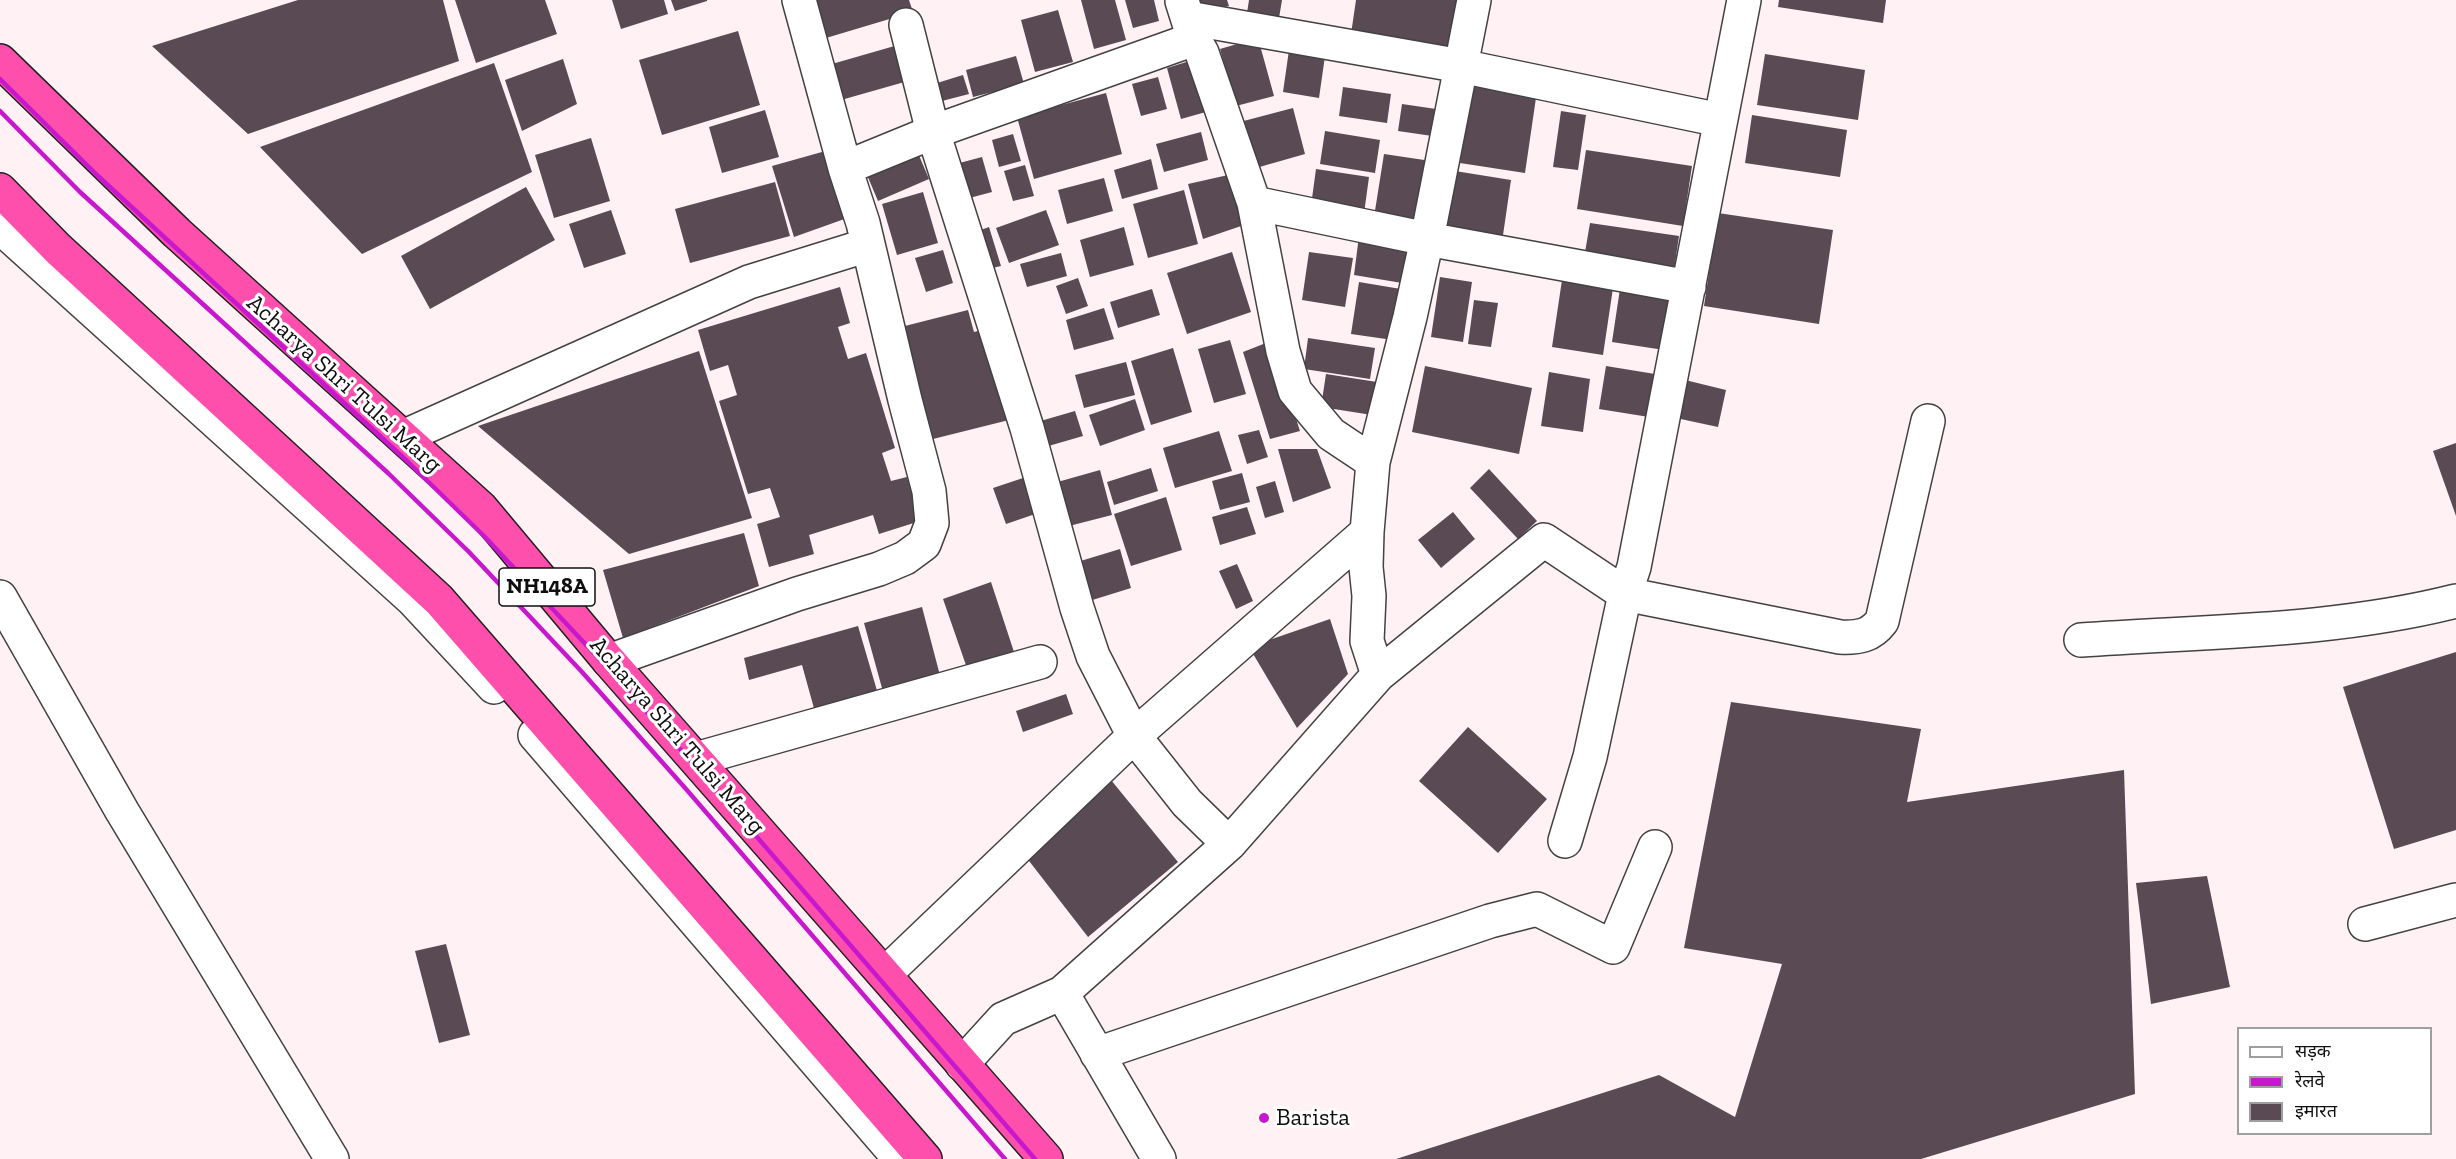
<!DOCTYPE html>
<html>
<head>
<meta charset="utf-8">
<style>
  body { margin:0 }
  #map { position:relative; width:2456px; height:1159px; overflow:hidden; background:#fff1f4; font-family:"Zilla Slab","Noto Sans Devanagari",serif }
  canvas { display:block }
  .legend { position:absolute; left:2237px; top:1027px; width:195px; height:108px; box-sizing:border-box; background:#fff; border:2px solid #9f9f9f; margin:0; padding:8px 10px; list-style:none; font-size:18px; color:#0f0f0f }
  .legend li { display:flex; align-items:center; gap:12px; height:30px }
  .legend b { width:30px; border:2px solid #9f9f9f }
</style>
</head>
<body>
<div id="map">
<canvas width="2456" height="1159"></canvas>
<ul class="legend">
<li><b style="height:8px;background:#fff"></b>सड़क</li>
<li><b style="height:8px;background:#c718ce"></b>रेलवे</li>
<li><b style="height:16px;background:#594a53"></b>इमारत</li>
</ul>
</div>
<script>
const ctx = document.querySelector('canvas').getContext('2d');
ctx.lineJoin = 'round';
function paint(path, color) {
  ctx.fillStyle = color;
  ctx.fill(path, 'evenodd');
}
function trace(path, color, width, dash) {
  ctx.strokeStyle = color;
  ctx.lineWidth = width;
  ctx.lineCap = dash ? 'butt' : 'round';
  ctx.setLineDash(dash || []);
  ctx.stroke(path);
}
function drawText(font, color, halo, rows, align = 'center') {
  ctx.font = font + ' "Zilla Slab",serif';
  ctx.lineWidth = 6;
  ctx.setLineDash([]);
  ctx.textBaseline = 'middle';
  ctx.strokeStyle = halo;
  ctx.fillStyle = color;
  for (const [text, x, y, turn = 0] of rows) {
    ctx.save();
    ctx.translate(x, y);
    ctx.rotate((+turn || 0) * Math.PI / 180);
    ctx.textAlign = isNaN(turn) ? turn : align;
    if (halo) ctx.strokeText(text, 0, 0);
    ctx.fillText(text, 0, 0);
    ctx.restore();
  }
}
paint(new Path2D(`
  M 298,0 L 443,0 L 459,61 L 248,134 L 152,46 Z
  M 455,0 L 545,0 L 557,34 L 476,63 Z
  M 612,0 L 664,0 L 668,14 L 621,29 Z
  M 671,0 L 707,0 L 707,1 L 675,11 Z
  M 815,0 L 909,0 L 913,12 L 826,38 Z
  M 1081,0 L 1115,0 L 1126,40 L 1094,49 Z
  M 1125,0 L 1154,0 L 1159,21 L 1133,28 Z
  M 1192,0 L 1227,0 L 1229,6 L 1196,15 Z
  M 1249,0 L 1282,0 L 1279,18 L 1247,13 Z
  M 1356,0 L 1457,0 L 1450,49 L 1351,34 Z
  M 1779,0 L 1886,0 L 1883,23 L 1778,7 Z
  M 1058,10 L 1073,62 L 1035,72 L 1021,20 Z
  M 738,31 L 760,105 L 662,135 L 639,60 Z
  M 1258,38 L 1274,96 L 1236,106 L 1220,49 Z
  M 1290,43 L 1326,49 L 1319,98 L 1283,92 Z
  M 898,45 L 908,81 L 834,102 L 825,66 Z
  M 1765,54 L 1865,70 L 1858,120 L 1757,105 Z
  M 1016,56 L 1024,84 L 973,97 L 966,70 Z
  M 1199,58 L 1213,110 L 1181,119 L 1167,68 Z
  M 563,59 L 577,104 L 522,131 L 505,80 Z
  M 494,63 L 532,172 L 362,254 L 260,147 Z
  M 963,75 L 969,94 L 942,101 L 937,83 Z
  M 1158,77 L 1167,109 L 1141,116 L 1132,84 Z
  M 1472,78 L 1537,91 L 1525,173 L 1460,163 Z
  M 1343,87 L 1391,94 L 1387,123 L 1339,116 Z
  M 1106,93 L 1122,154 L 1034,179 L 1017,117 Z
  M 1402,104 L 1443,110 L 1439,137 L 1398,131 Z
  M 1293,108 L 1305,154 L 1249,170 L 1236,123 Z
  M 765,110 L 779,157 L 722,173 L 709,127 Z
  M 1561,111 L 1586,115 L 1578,170 L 1553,167 Z
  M 1752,115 L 1847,130 L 1840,177 L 1745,163 Z
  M 1325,131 L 1380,140 L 1375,173 L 1320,164 Z
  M 1201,132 L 1208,160 L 1164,172 L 1156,144 Z
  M 1013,134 L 1021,161 L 999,167 L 992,140 Z
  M 591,138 L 610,201 L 554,218 L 535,155 Z
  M 829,150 L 850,217 L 794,237 L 772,166 Z
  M 1586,150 L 1692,166 L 1683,226 L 1577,209 Z
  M 918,153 L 929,179 L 878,201 L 867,175 Z
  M 1384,154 L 1431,161 L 1421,224 L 1374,217 Z
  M 982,157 L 992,192 L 962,200 L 952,165 Z
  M 1151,159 L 1158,189 L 1122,199 L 1114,170 Z
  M 1025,165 L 1034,196 L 1013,201 L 1004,171 Z
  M 1316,169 L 1369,177 L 1363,221 L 1310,213 Z
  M 1455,171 L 1511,180 L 1502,242 L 1446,233 Z
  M 1237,173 L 1247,224 L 1203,239 L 1188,184 Z
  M 1104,178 L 1113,211 L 1067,224 L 1058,190 Z
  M 775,182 L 790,236 L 690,263 L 675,209 Z
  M 526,187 L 555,240 L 430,309 L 401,256 Z
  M 1184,190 L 1198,244 L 1148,258 L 1133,204 Z
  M 923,192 L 938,243 L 897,255 L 882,204 Z
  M 611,210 L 626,254 L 584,268 L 569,224 Z
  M 1046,210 L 1059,245 L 1009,263 L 996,228 Z
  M 1718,213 L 1833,230 L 1819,324 L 1704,306 Z
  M 1590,223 L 1679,236 L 1673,277 L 1583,264 Z
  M 989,227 L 1001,266 L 984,270 L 970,234 Z
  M 1124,227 L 1134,265 L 1090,277 L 1080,240 Z
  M 1359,236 L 1408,243 L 1402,283 L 1354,275 Z
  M 943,250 L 953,283 L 926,292 L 915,258 Z
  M 1232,252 L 1251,312 L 1187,334 L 1167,273 Z
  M 1309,252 L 1353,258 L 1345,307 L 1302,300 Z
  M 1061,253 L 1067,276 L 1027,287 L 1020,264 Z
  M 1440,277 L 1472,282 L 1463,342 L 1431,337 Z
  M 1078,278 L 1088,306 L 1066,314 L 1056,286 Z
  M 1562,280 L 1613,288 L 1603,355 L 1552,347 Z
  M 1359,282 L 1401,289 L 1393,340 L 1351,334 Z
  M 1621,282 L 1672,290 L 1664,350 L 1612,342 Z
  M 840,287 L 850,323 L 838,327 L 848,359 L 866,353 L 895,448 L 882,453 L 891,481 L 907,477 L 920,521 L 879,534 L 873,515 L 809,535 L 814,554 L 769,567 L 757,524 L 780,517 L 770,488 L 748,494 L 719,401 L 737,395 L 728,365 L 710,371 L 698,330 Z
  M 1152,289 L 1160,315 L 1118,328 L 1110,302 Z
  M 1474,300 L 1498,303 L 1491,347 L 1468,344 Z
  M 1104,308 L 1114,339 L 1074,350 L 1066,320 Z
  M 968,310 L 974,332 L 990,328 L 1013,419 L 921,442 L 893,329 Z
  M 1308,338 L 1375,348 L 1370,379 L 1304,369 Z
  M 1230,340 L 1246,394 L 1214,403 L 1198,349 Z
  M 1271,341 L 1300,431 L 1270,439 L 1243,352 Z
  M 1173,348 L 1192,412 L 1151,425 L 1131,361 Z
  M 699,351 L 752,518 L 629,554 L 478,426 Z
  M 1126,362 L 1135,395 L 1084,408 L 1075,375 Z
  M 1425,366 L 1532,388 L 1519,454 L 1412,432 Z
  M 1606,366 L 1655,374 L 1649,417 L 1599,409 Z
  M 1549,372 L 1590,379 L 1583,432 L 1541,426 Z
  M 1326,374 L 1377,382 L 1372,415 L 1321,407 Z
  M 1685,380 L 1726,390 L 1718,427 L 1676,418 Z
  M 1135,399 L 1145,430 L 1100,446 L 1089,415 Z
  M 1075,411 L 1083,436 L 1045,447 L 1037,422 Z
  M 1259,430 L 1268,457 L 1247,464 L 1238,435 Z
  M 1219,431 L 1232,471 L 1175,488 L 1163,448 Z
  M 2456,443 L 2456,516 L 2433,451 Z
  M 1278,449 L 1317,449 L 1331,488 L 1293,502 Z
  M 1151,468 L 1158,491 L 1114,505 L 1107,482 Z
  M 1489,469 L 1537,521 L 1518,539 L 1470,488 Z
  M 1100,470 L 1112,515 L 1065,527 L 1054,483 Z
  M 1242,473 L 1250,502 L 1220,510 L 1212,481 Z
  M 1032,475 L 1044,511 L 1006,524 L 993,488 Z
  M 1275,481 L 1284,512 L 1265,518 L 1256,487 Z
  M 1166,497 L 1182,550 L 1131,566 L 1114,514 Z
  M 1247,507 L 1256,534 L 1220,545 L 1212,517 Z
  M 1453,512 L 1475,539 L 1441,568 L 1418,540 Z
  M 744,533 L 759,586 L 623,638 L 603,570 Z
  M 1120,549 L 1131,588 L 1086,602 L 1074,563 Z
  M 1237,564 L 1253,601 L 1236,609 L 1219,571 Z
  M 991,582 L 1015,655 L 968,671 L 943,599 Z
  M 922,607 L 942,683 L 885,699 L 864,623 Z
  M 1330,619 L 1348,674 L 1297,728 L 1249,647 Z
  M 858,626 L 878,694 L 815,712 L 802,665 L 749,680 L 744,658 Z
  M 2456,652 L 2456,830 L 2394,849 L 2343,687 Z
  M 1066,694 L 1073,714 L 1023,732 L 1016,711 Z
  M 1731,702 L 1921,729 L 1907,802 L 2124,770 L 2135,1094 L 1921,1159 L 1396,1159 L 1659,1075 L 1735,1117 L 1782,964 L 1684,948 Z
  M 1468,727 L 1547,799 L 1498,853 L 1419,781 Z
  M 1111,780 L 1178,862 L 1088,937 L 1026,857 Z
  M 2207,876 L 2230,987 L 2151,1004 L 2136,883 Z
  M 446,944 L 470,1035 L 439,1043 L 415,951 Z`), '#594a53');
const minor = new Path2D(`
  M 1182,1 L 1194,39 L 1202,53 L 1254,203 L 1283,351 L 1295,391 L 1331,434 L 1373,462
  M 1188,18 L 1461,66 L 1720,120
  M 906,25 L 933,132 L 1027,428 L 1077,608 L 1093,656 L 1134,736 L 1187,803 L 1229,844
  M 845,168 L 933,132 L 1194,39
  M 1254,203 L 1427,239 L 1689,287
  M 0,227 L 413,600 L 494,687
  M 403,437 L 749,282 L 868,245
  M 0,597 L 122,811 L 332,1159
  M 2081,640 C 2206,631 2334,632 2456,601
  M 609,661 L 797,594 L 879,569 L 905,558 L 924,544 L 932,523 L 929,491 L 905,400 L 863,223 L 845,168 L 799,0
  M 1378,675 L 1367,641 L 1369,596 L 1366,567 L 1367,532 L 1373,462 L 1410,317 L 1427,239 L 1474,0
  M 535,735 L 900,1159
  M 696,759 L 1040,662
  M 1565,841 L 1590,757 L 1625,594 L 1634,567 L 1744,0
  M 2365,924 L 2456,900
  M 885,974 L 1134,736 L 1367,532
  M 1062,993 L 1159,1159
  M 1097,1054 L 1490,921 L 1537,909 L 1613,947 L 1655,847
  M 962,1064 L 1003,1019 L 1062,993 L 1229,844 L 1378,675 L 1544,540 L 1625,594 L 1840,637 C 1858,638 1871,636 1882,621 L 1928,421`);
const highway = new Path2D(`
  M 0,61 L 177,233 L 481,508 L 609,661 L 1046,1159
  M 0,190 L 58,249 L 439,600 L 925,1159`);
trace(minor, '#424242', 36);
trace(highway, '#202020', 36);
trace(minor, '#fff', 33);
trace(highway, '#ff4fad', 33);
trace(new Path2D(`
  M 0,79 L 98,176 L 407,461 L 484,536 L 591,650 L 700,771 L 1035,1159
  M 0,111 L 80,192 L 388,473 L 469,552 L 582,672 L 686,789 L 1005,1159`), '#c718ce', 4.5);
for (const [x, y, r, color] of [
  [1264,1118,6,"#c718ce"]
]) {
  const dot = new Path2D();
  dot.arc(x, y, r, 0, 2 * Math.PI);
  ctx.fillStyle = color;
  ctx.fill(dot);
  trace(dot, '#fff', 2);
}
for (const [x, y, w] of [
  [547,587,96]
]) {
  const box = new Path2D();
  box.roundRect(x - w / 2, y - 19, w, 38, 4.5);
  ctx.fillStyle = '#fff';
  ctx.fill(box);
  trace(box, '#0f0f0f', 1.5);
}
drawText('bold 22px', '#0f0f0f', null, [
  ["NH148A",547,587]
]);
drawText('24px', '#0f0f0f', '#fff', [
  ["Acharya Shri Tulsi Marg",344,384,42],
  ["Acharya Shri Tulsi Marg",677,736,49]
]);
drawText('24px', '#0f0f0f', '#fff', [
  ["Barista",1276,1118]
], 'left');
</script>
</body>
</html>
